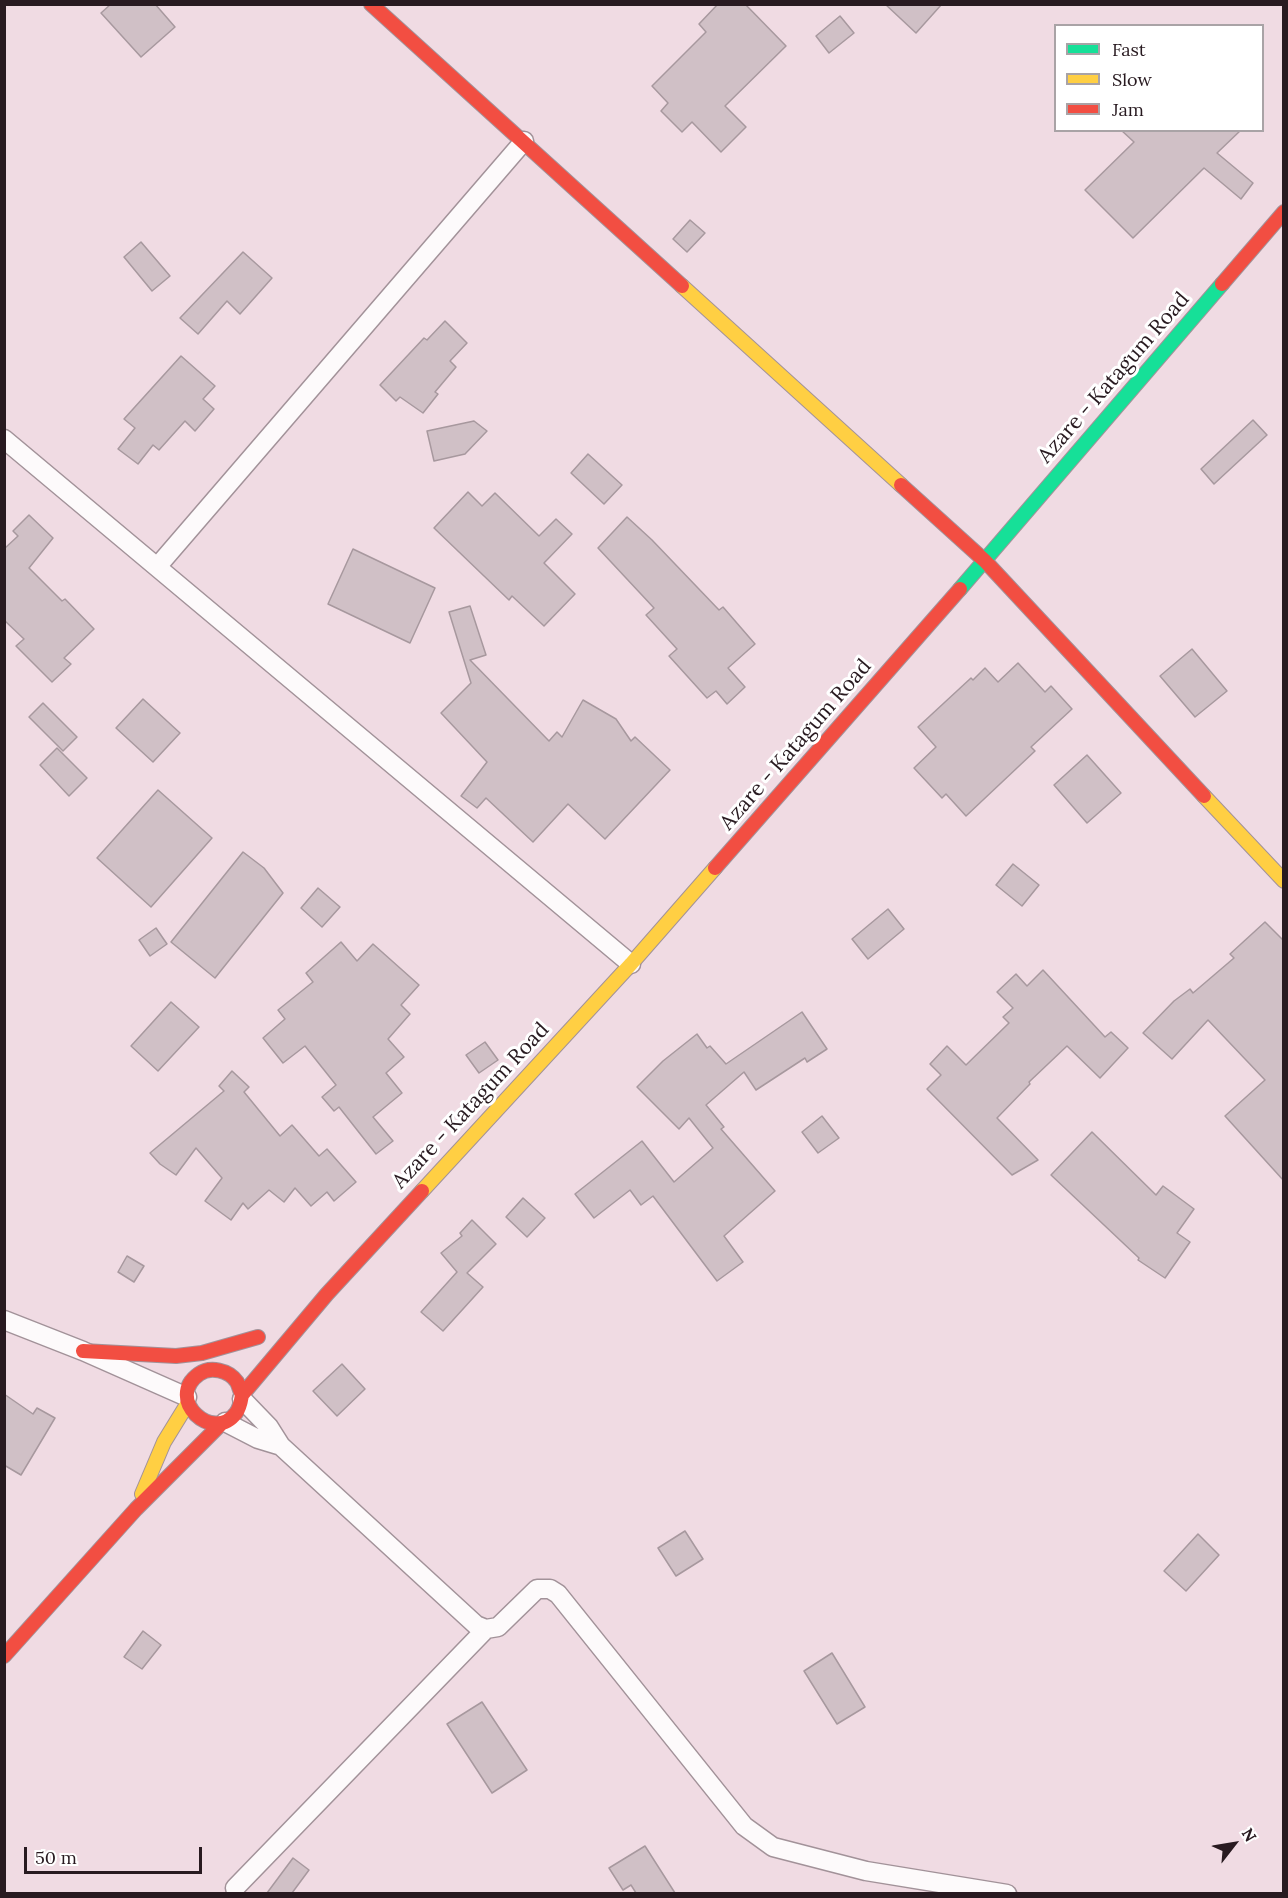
<!DOCTYPE html>
<html>
<head>
<meta charset="utf-8">
<style>
  body { margin:0 }
  #map { position:relative; width:1288px; height:1898px; overflow:hidden; background:#f0dbe3; font-family:Lora,serif }
  canvas { display:block }
  .frame { position:absolute; inset:0; border:6px solid #281a20; pointer-events:none }
  .legend { position:absolute; left:1054px; top:24px; width:210px; height:108px; box-sizing:border-box; background:#fff; border:2px solid #a9a3a6; margin:0; padding:8px 10px; list-style:none; font-size:18px; color:#281a20 }
  .legend li { display:flex; align-items:center; gap:12px; height:30px }
  .legend b { width:30px; border:2px solid #a9a3a6 }
  .north { position:absolute; left:1204px; top:1814px; width:60px; height:60px; -webkit-text-stroke:4px #fff; paint-order:stroke; rotate:59deg; font-size:16px; font-weight:700; line-height:24px; text-align:center; color:#281a20 }
  .north::after { content:''; display:block; margin:auto; width:21px; height:27px; background:#281a20; clip-path:polygon(50% 0,100% 100%,50% 72%,0 100%) }
  .scale { position:absolute; left:24px; top:1847px; width:178px; height:27px; box-sizing:border-box; border:3px solid #281a20; border-top:0; padding-left:8px; font-size:18px; line-height:21px; white-space:nowrap; color:#281a20; -webkit-text-stroke:4px #fff; paint-order:stroke }
</style>
</head>
<body>
<div id="map">
<canvas width="1288" height="1898"></canvas>
<div class="frame"></div>
<ul class="legend">
<li><b style="height:8px;background:#16e098"></b>Fast</li>
<li><b style="height:8px;background:#ffcf43"></b>Slow</li>
<li><b style="height:8px;background:#f24e42"></b>Jam</li>
</ul>
<div class="north">N</div>
<div class="scale">50 m</div>
</div>
<script>
const ctx = document.querySelector('canvas').getContext('2d');
ctx.lineJoin = 'round';
function paint(path, color) {
  ctx.fillStyle = color;
  ctx.fill(path, 'evenodd');
}
function trace(path, color, width, dash) {
  ctx.strokeStyle = color;
  ctx.lineWidth = width;
  ctx.lineCap = dash ? 'butt' : 'round';
  ctx.setLineDash(dash || []);
  ctx.stroke(path);
}
function drawText(font, color, halo, rows, align = 'center') {
  ctx.font = font + ' Lora,serif';
  ctx.lineWidth = 6;
  ctx.setLineDash([]);
  ctx.textBaseline = 'middle';
  ctx.strokeStyle = halo;
  ctx.fillStyle = color;
  for (const [text, x, y, turn = 0] of rows) {
    ctx.save();
    ctx.translate(x, y);
    ctx.rotate((+turn || 0) * Math.PI / 180);
    ctx.textAlign = isNaN(turn) ? turn : align;
    if (halo) ctx.strokeText(text, 0, 0);
    ctx.fillText(text, 0, 0);
    ctx.restore();
  }
}
const building = new Path2D(`
  M 111,4 L 155,4 L 175,27 L 141,57 L 101,13 Z
  M 718,4 L 745,4 L 786,46 L 725,106 L 746,127 L 721,152 L 692,122 L 682,132 L 661,111 L 668,103 L 652,86 L 706,32 L 699,24 Z
  M 885,4 L 942,4 L 916,33 Z
  M 840,16 L 854,33 L 829,53 L 816,36 Z
  M 1121,130 L 1241,130 L 1217,153 L 1253,183 L 1241,199 L 1204,168 L 1133,238 L 1085,190 L 1134,142 Z
  M 690,220 L 705,233 L 687,252 L 673,239 Z
  M 141,242 L 170,276 L 152,291 L 124,257 Z
  M 243,252 L 272,278 L 240,314 L 227,301 L 198,334 L 180,318 Z
  M 445,321 L 467,343 L 450,361 L 456,367 L 435,392 L 438,394 L 423,413 L 400,397 L 396,401 L 380,385 L 424,338 L 427,340 Z
  M 181,356 L 215,386 L 203,399 L 214,409 L 195,431 L 185,421 L 159,450 L 153,445 L 138,464 L 118,449 L 135,428 L 124,419 Z
  M 1253,420 L 1267,435 L 1214,484 L 1201,469 Z
  M 474,421 L 487,431 L 465,454 L 434,461 L 427,431 Z
  M 588,454 L 622,485 L 604,504 L 571,473 Z
  M 468,492 L 482,506 L 495,493 L 539,536 L 556,519 L 572,534 L 544,563 L 575,594 L 544,626 L 512,596 L 509,600 L 434,528 Z
  M 29,515 L 53,538 L 29,568 L 62,601 L 65,599 L 94,629 L 64,658 L 71,664 L 52,682 L 16,646 L 24,639 L 4,620 L 4,549 L 18,536 L 13,531 Z
  M 627,517 L 652,540 L 719,610 L 723,607 L 755,644 L 728,668 L 745,687 L 727,704 L 716,691 L 707,698 L 669,656 L 677,649 L 646,615 L 654,608 L 598,548 Z
  M 353,549 L 435,588 L 410,643 L 328,604 Z
  M 470,606 L 486,655 L 470,660 L 549,741 L 557,732 L 562,737 L 583,700 L 616,719 L 631,741 L 635,737 L 670,770 L 605,839 L 568,804 L 533,842 L 486,798 L 477,808 L 461,796 L 487,762 L 441,713 L 471,683 L 449,612 Z
  M 1192,649 L 1227,691 L 1195,717 L 1160,676 Z
  M 1018,663 L 1045,692 L 1051,686 L 1072,709 L 1031,747 L 1035,751 L 966,816 L 946,794 L 942,798 L 914,768 L 936,747 L 918,727 L 971,678 L 973,680 L 985,668 L 998,682 Z
  M 143,699 L 180,733 L 153,762 L 116,728 Z
  M 43,703 L 77,737 L 63,751 L 29,717 Z
  M 57,748 L 87,778 L 69,796 L 40,765 Z
  M 1087,755 L 1121,793 L 1087,823 L 1054,785 Z
  M 158,790 L 212,838 L 151,907 L 97,858 Z
  M 243,852 L 264,868 L 283,893 L 215,978 L 171,942 Z
  M 1013,864 L 1039,885 L 1022,906 L 996,885 Z
  M 318,888 L 340,907 L 322,927 L 301,908 Z
  M 888,909 L 904,929 L 868,959 L 852,939 Z
  M 1265,922 L 1284,941 L 1284,1181 L 1225,1116 L 1265,1080 L 1208,1020 L 1172,1059 L 1143,1033 L 1174,1001 L 1190,989 L 1193,993 L 1234,958 L 1230,954 Z
  M 156,928 L 167,944 L 150,956 L 139,940 Z
  M 341,942 L 357,961 L 373,944 L 419,985 L 401,1005 L 410,1014 L 388,1039 L 404,1057 L 386,1073 L 402,1093 L 373,1117 L 393,1141 L 376,1154 L 339,1107 L 334,1111 L 322,1097 L 336,1085 L 305,1046 L 283,1063 L 263,1038 L 285,1019 L 278,1010 L 313,982 L 306,973 Z
  M 1043,970 L 1105,1037 L 1111,1032 L 1128,1048 L 1100,1078 L 1067,1046 L 1029,1082 L 1030,1084 L 997,1118 L 1038,1160 L 1012,1175 L 927,1089 L 941,1075 L 930,1064 L 947,1046 L 966,1065 L 1009,1023 L 1003,1017 L 1013,1008 L 997,992 L 1016,974 L 1027,986 Z
  M 171,1002 L 199,1027 L 158,1071 L 131,1046 Z
  M 802,1012 L 827,1049 L 807,1062 L 805,1058 L 756,1090 L 744,1072 L 706,1105 L 724,1127 L 721,1129 L 775,1191 L 724,1236 L 743,1262 L 717,1281 L 653,1196 L 641,1205 L 630,1190 L 594,1218 L 575,1194 L 642,1141 L 674,1182 L 713,1148 L 689,1118 L 679,1129 L 637,1087 L 663,1061 L 697,1034 L 707,1048 L 710,1046 L 726,1064 Z
  M 485,1042 L 498,1060 L 479,1073 L 466,1055 Z
  M 232,1071 L 249,1087 L 244,1092 L 280,1136 L 292,1125 L 319,1156 L 327,1149 L 356,1182 L 334,1201 L 327,1192 L 311,1206 L 295,1188 L 284,1202 L 269,1190 L 248,1209 L 243,1203 L 231,1220 L 205,1201 L 222,1178 L 196,1148 L 176,1175 L 160,1164 L 150,1153 L 224,1091 L 219,1086 Z
  M 822,1116 L 839,1138 L 818,1153 L 802,1132 Z
  M 1092,1132 L 1156,1195 L 1163,1186 L 1194,1209 L 1177,1233 L 1190,1242 L 1165,1278 L 1138,1260 L 1139,1258 L 1051,1175 Z
  M 523,1198 L 545,1218 L 527,1237 L 506,1217 Z
  M 472,1220 L 496,1244 L 467,1273 L 483,1287 L 443,1331 L 421,1312 L 457,1272 L 441,1253 L 462,1236 L 460,1233 Z
  M 127,1256 L 144,1266 L 134,1282 L 118,1272 Z
  M 342,1364 L 365,1389 L 337,1416 L 313,1391 Z
  M 4,1394 L 33,1414 L 37,1408 L 55,1418 L 21,1475 L 4,1465 Z
  M 685,1531 L 703,1559 L 676,1576 L 658,1548 Z
  M 1198,1534 L 1219,1555 L 1186,1591 L 1164,1571 Z
  M 143,1631 L 161,1645 L 142,1669 L 124,1657 Z
  M 832,1653 L 865,1707 L 837,1724 L 804,1671 Z
  M 482,1702 L 527,1770 L 492,1793 L 447,1724 Z
  M 645,1846 L 675,1893 L 636,1893 L 631,1885 L 623,1890 L 609,1868 Z
  M 293,1858 L 309,1870 L 292,1893 L 267,1893 Z`);
paint(building, '#d0c0c6');
trace(building, '#a7989e', 1.5);
const street = new Path2D(`
  M 4,439 L 631,964
  M 157,567 L 524,141
  M 4,1320 L 83,1351 L 187,1397
  M 242,1399 L 269,1427 L 281,1446 L 476,1625 L 486,1629 L 498,1627 L 537,1589 L 550,1589 L 558,1594 L 744,1826 L 773,1847 L 866,1871 L 1007,1894
  M 225,1422 L 258,1439 L 281,1446
  M 235,1888 L 486,1629`);
const fast = new Path2D(`
  M 960,589 L 1222,284`);
const slow = new Path2D(`
  M 682,286 L 901,485
  M 1204,796 L 1284,881
  M 422,1191 L 631,964 L 715,868
  M 142,1494 L 164,1442 L 188,1403`);
const jam = new Path2D(`
  M 371,4 L 682,286
  M 1222,284 L 1284,212
  M 901,485 L 985,561 L 1204,796
  M 715,868 L 960,589
  M 83,1351 L 176,1356 L 202,1353 L 258,1337
  M 242,1395 C 240,1391 239,1386 237,1382 C 229,1370 210,1366 199,1374 C 164,1399 213,1444 236,1413 C 240,1408 241,1401 242,1395 L 327,1294 L 422,1191
  M 4,1656 L 136,1509 L 222,1423`);
trace(street, '#a29299', 21);
trace(fast, '#a29299', 16);
trace(slow, '#a29299', 16);
trace(jam, '#a29299', 16);
trace(street, '#fdfafb', 18);
trace(fast, '#16e098', 14);
trace(slow, '#ffcf43', 14);
trace(jam, '#f24e42', 14);
drawText('21px', '#281a20', '#fff', [
  ["Azare - Katagum Road",1114,378,-49],
  ["Azare - Katagum Road",796,745,-49],
  ["Azare - Katagum Road",471,1106,-47]
]);
</script>
</body>
</html>
